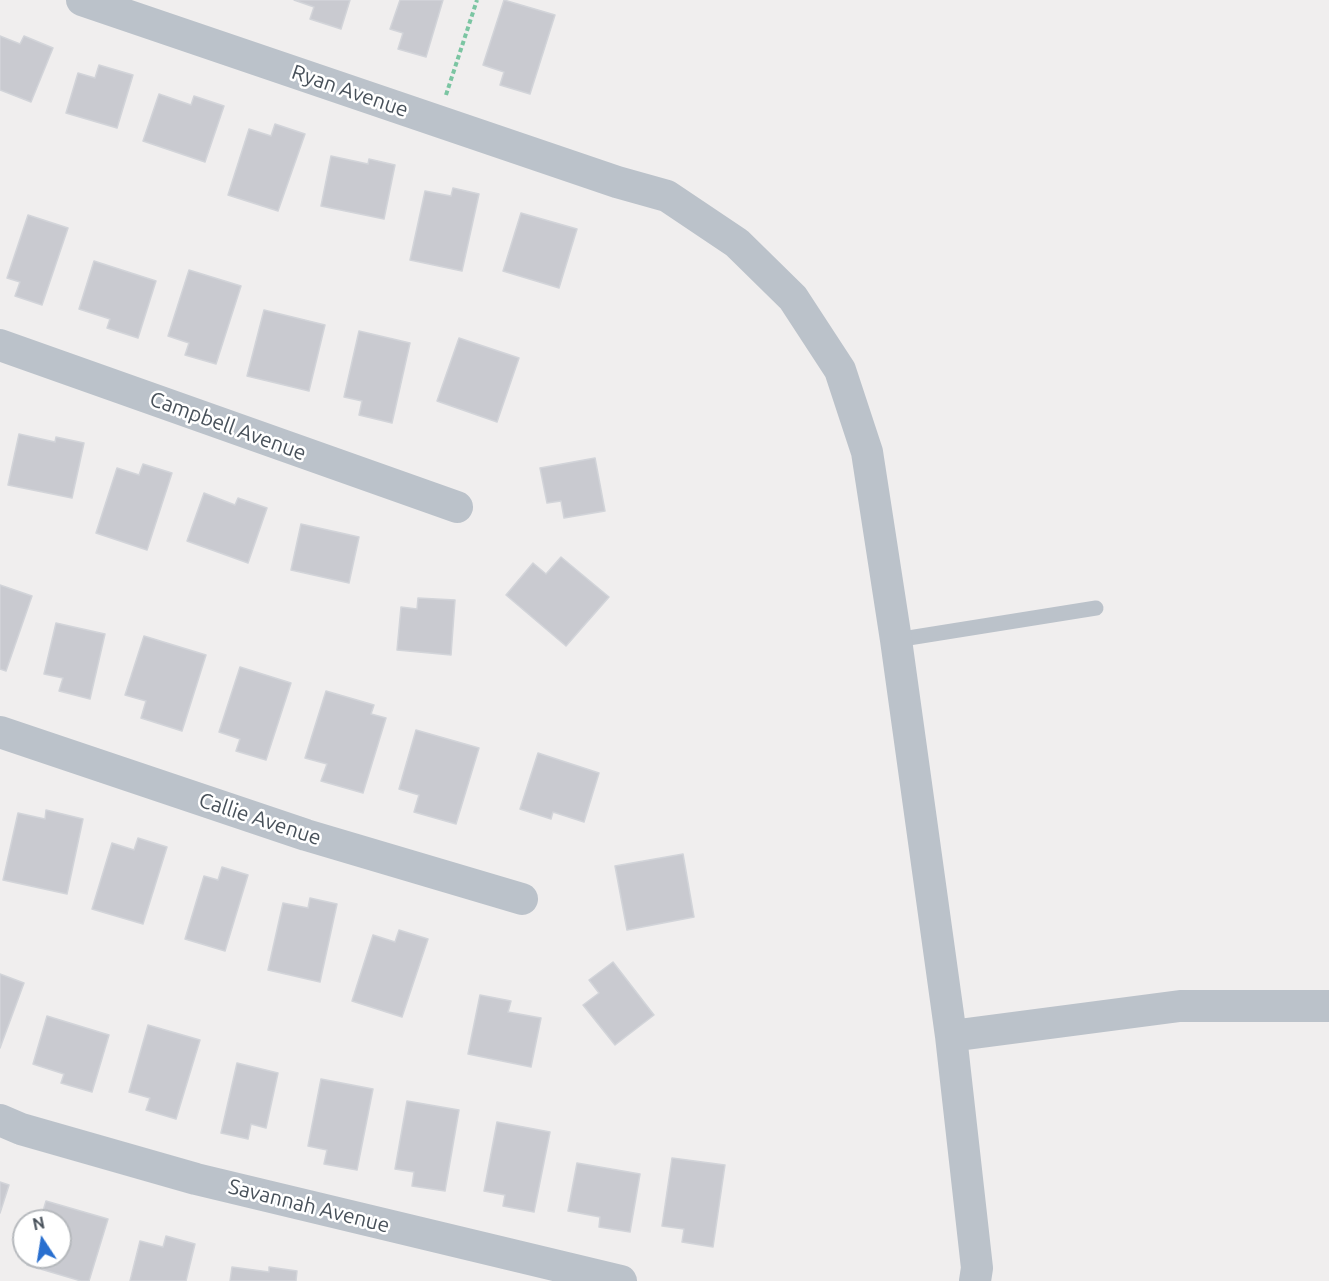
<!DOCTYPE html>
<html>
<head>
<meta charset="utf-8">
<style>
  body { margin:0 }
  #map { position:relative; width:1329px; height:1281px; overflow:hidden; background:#f0eeee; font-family:Ubuntu,sans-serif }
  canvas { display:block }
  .north { position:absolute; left:12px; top:1209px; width:60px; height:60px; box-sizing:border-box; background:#fff; border:2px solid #b6b9bd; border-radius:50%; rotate:348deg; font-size:16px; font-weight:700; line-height:24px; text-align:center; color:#48515a }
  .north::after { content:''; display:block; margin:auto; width:21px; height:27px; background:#296fcf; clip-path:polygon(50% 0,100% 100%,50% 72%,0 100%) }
</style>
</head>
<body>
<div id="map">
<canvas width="1329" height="1281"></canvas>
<div class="north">N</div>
</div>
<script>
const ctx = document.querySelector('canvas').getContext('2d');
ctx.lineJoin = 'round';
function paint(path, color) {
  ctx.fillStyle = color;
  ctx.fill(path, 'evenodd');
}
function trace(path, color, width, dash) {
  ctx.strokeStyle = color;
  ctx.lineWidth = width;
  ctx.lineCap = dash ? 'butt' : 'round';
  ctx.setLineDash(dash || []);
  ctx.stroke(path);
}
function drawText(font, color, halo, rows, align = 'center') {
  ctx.font = font + ' Ubuntu,sans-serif';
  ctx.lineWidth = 5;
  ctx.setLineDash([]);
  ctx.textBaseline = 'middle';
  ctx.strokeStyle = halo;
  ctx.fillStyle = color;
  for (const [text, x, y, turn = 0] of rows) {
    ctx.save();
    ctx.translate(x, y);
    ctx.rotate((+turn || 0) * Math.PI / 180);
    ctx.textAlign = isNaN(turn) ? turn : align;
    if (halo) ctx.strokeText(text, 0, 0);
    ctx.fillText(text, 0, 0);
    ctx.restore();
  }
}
const building = new Path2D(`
  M 294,0 L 350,0 L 341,29 L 310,19 L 314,7 Z
  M 400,0 L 443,0 L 426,57 L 398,49 L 403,33 L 390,29 Z
  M 504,0 L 555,15 L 530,94 L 500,85 L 504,72 L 483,65 Z
  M 0,36 L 20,44 L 24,36 L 53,48 L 31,102 L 0,90 Z
  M 99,65 L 133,75 L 117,128 L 66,113 L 78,73 L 95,78 Z
  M 159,94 L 191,105 L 194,96 L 224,106 L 205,162 L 143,141 Z
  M 275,124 L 305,134 L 278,211 L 228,195 L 249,129 L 271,136 Z
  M 331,156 L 368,164 L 369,159 L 395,165 L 384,219 L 321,206 Z
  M 453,188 L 479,194 L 462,271 L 410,260 L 425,191 L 451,196 Z
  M 521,213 L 577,229 L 559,288 L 503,271 Z
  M 28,215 L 68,228 L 42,305 L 15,296 L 20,282 L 7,278 Z
  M 94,261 L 156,281 L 138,338 L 107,328 L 110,319 L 79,309 Z
  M 189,270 L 241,286 L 216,364 L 185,355 L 189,343 L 168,336 Z
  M 264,310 L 325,325 L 309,391 L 247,376 Z
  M 359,331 L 410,343 L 392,423 L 359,415 L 362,401 L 344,397 Z
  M 459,338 L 519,358 L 497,422 L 437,401 Z
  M 19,434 L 55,442 L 56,437 L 84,443 L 72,498 L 8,485 Z
  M 595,458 L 605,511 L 564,518 L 561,501 L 547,503 L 540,468 Z
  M 143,464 L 172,473 L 147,550 L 96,533 L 117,468 L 139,475 Z
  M 204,493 L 235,505 L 238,498 L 267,508 L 248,563 L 187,541 Z
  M 301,524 L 359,537 L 349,583 L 291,570 Z
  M 561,557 L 609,597 L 566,646 L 506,595 L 533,563 L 546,574 Z
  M 0,585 L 32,596 L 6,671 L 0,669 Z
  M 418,598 L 455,600 L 451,655 L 397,650 L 401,607 L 417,609 Z
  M 56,623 L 105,634 L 90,699 L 59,691 L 63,678 L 44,674 Z
  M 144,636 L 206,655 L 182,731 L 141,718 L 146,701 L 125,695 Z
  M 240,667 L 291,683 L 266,760 L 236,751 L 240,739 L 219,732 Z
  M 326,691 L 374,705 L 371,714 L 386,718 L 363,793 L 321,781 L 327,764 L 305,758 Z
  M 416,730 L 479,748 L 456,824 L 414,812 L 419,795 L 399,789 Z
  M 538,753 L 599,773 L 584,822 L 553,812 L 551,819 L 520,809 Z
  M 46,810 L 83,819 L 67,894 L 3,880 L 18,813 L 45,819 Z
  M 138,838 L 167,847 L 143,924 L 92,909 L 112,843 L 134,850 Z
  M 683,854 L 694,917 L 627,930 L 615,866 Z
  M 222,867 L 248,875 L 225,951 L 185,939 L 204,876 L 218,880 Z
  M 310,898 L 337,904 L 320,982 L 268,970 L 283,903 L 308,908 Z
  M 399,930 L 428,939 L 402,1017 L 352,1001 L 373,935 L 395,942 Z
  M 613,962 L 654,1015 L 615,1045 L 583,1005 L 599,993 L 589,980 Z
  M 0,974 L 24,983 L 0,1048 Z
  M 480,995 L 511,1001 L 508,1012 L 541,1018 L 531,1067 L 468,1054 Z
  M 47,1016 L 109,1035 L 92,1092 L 61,1083 L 64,1074 L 33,1064 Z
  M 148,1025 L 200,1040 L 176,1119 L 146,1110 L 150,1098 L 129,1092 Z
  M 237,1063 L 278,1073 L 266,1128 L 251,1124 L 248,1139 L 221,1133 Z
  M 321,1079 L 373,1089 L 357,1170 L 324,1164 L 327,1150 L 308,1146 Z
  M 407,1101 L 459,1110 L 445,1191 L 412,1186 L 414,1172 L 395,1169 Z
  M 497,1122 L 550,1132 L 534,1212 L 503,1206 L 505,1195 L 484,1191 Z
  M 672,1158 L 725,1165 L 713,1247 L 682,1242 L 684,1229 L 662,1226 Z
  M 577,1163 L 640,1174 L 630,1232 L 599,1227 L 600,1217 L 568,1211 Z
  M 0,1182 L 9,1185 L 0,1213 Z
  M 46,1201 L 108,1219 L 89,1281 L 81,1281 L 27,1265 L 30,1257 L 60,1257 L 60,1221 L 40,1221 Z
  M 166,1236 L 195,1244 L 186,1281 L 130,1281 L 140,1241 L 163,1247 Z
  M 232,1267 L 269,1272 L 269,1267 L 297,1271 L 296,1281 L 230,1281 Z`);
paint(building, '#c9cad0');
trace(building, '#d2d4d9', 1.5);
trace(new Path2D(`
  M 446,95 L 477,0`), '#7bc5a2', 4, [4.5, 3]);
trace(new Path2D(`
  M 896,640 L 1096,608`), '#bbc2ca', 15);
trace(new Path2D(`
  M 82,0 L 617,182 L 667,196 L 737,243 L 793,298 L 840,370 L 867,452 L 896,640 L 951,1036 L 1180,1006 L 1329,1006
  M 0,345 L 457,507
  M 0,732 L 306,835 L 522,899
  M 951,1036 L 977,1268 L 975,1281
  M 0,1120 L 21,1129 L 196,1179 L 621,1281`), '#bbc2ca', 32);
drawText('21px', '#48515a', '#fff', [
  ["Ryan Avenue",350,91,19],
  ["Campbell Avenue",228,426,20],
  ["Callie Avenue",260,819,18],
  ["Savannah Avenue",309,1206,14]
]);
</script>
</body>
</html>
